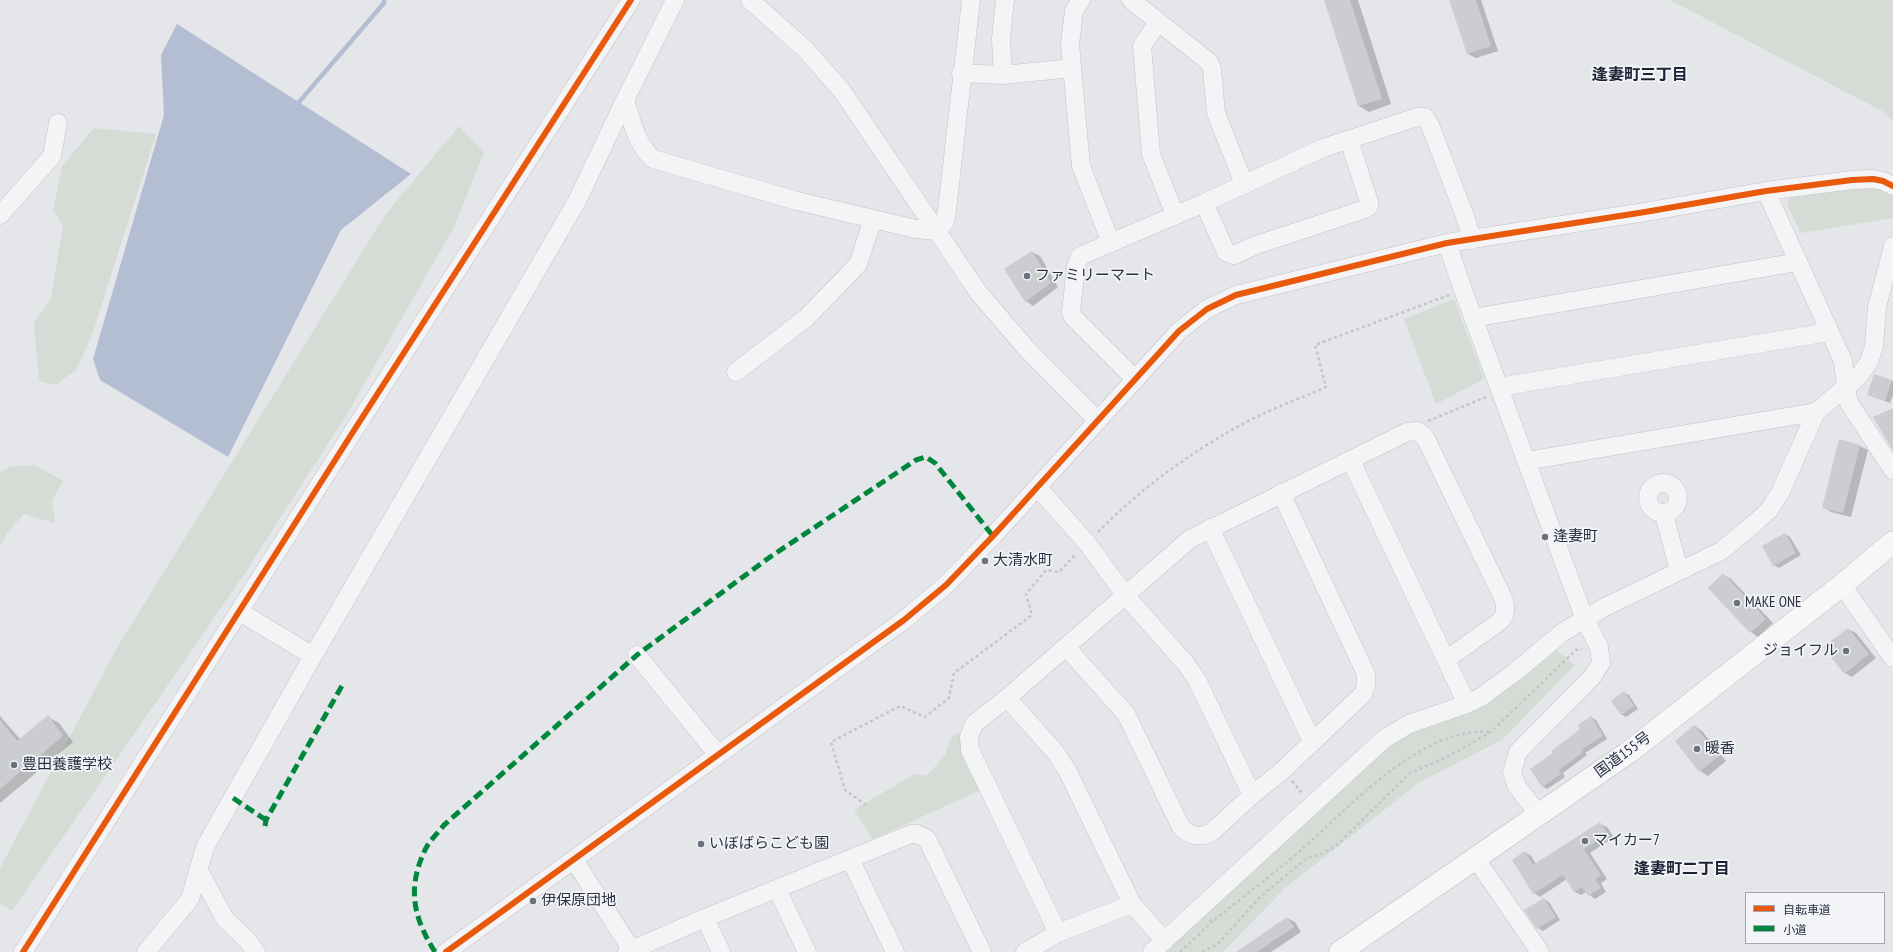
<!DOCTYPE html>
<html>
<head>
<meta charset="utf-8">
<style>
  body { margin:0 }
  #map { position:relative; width:1893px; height:952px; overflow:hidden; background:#e4e6e9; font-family:"PT Sans Narrow","Noto Sans JP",sans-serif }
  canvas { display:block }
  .legend { position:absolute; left:1745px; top:892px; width:140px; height:52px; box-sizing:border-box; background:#f3f4f8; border:1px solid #a3a6af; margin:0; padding:5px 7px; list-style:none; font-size:12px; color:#2b3042 }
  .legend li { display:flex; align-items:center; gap:8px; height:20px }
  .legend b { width:20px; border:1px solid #a3a6af }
</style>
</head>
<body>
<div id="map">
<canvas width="1893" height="952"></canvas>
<ul class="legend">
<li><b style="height:5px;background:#e8590c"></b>自転車道</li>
<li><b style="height:5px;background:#00873e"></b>小道</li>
</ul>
</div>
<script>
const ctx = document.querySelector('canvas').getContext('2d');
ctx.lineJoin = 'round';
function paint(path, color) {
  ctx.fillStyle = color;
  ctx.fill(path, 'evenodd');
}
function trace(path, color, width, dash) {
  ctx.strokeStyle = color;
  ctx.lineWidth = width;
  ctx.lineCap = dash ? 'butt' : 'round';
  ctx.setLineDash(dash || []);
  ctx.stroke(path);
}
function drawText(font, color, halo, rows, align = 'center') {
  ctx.font = font + ' "PT Sans Narrow","Noto Sans JP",sans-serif';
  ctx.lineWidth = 3.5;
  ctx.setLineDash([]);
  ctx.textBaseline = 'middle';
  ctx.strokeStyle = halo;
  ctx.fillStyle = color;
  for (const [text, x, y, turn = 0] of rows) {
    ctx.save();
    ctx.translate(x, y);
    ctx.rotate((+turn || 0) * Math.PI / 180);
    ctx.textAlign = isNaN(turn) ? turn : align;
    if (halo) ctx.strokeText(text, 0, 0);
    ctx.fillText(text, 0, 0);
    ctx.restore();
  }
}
paint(new Path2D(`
  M 1670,0 L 1893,0 L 1893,121 L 1882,111 Z
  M 459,126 L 484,152 L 453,229 L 347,414 L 243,576 L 12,911 L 0,903 L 0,868 L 118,646 L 385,215 Z
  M 94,128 L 156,134 L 92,335 L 76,370 L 55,385 L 39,381 L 34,323 L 51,299 L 63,226 L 53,210 L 62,166 Z
  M 1867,185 L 1893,194 L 1893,218 L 1801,233 L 1787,204 L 1792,194 Z
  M 1454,299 L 1484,379 L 1436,404 L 1404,319 Z
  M 35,465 L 63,481 L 52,501 L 55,523 L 24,514 L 7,533 L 0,547 L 0,473 L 9,467 Z
  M 1555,649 L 1575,665 L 1502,740 L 1421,781 L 1285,888 L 1223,952 L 1163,952 L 1382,751 L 1400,738 L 1472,709 Z
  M 962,732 L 983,789 L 873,839 L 854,810 L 914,774 L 927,776 L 945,755 L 952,736 Z`), '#d4dcd5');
paint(new Path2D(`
  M 177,24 L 411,174 L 341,230 L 228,457 L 100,380 L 93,359 L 164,115 L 161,55 Z`), '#b4bed3');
paint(new Path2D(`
  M 1325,0 L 1358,0 L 1391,104 L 1369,112 L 1359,106 Z
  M 1450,0 L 1481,0 L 1498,51 L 1476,58 L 1468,54 Z
  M 1032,252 L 1040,256 L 1058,287 L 1033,306 L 1026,301 Z
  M 1875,375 L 1893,381 L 1893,395 L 1890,403 L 1873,397 Z
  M 1840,440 L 1860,446 L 1868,450 L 1851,517 L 1831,512 L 1823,507 Z
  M 1785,534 L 1790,537 L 1801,555 L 1779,568 L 1774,565 Z
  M 1724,575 L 1731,579 L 1773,623 L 1758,637 L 1751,632 Z
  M 1848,629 L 1856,633 L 1876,658 L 1852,677 L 1845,673 Z
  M 1624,693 L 1629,695 L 1638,709 L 1626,717 L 1621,714 Z
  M 0,716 L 20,739 L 48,717 L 59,723 L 73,742 L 0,803 Z
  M 1591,717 L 1596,720 L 1607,739 L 1585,753 L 1587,755 L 1563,773 L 1565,777 L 1547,789 L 1542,786 L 1554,754 L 1582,729 Z
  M 1695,726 L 1702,731 L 1726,761 L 1708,776 L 1700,771 L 1676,741 Z
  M 1600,824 L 1607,827 L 1614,837 L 1590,853 L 1607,879 L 1601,883 L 1606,892 L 1595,899 L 1586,892 L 1581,895 L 1575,892 L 1567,879 L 1540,897 L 1534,893 L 1525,852 L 1531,856 L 1536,864 Z
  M 1544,899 L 1549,902 L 1560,920 L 1543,931 L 1538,928 Z
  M 1287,918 L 1295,922 L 1301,932 L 1271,952 L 1237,952 Z`), '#0003');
trace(new Path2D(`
  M 299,102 L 384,3 L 384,0`), '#b4bed3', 4.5);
paint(new Path2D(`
  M 1324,0 L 1350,0 L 1382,99 L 1358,106 Z
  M 1449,0 L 1476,0 L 1491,46 L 1467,54 Z
  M 1032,251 L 1051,283 L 1025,302 L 1004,269 Z
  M 1874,374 L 1892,380 L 1885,401 L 1867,395 Z
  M 1893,408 L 1893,451 L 1873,417 Z
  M 1839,439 L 1860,445 L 1843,513 L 1822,508 Z
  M 1785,533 L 1796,553 L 1773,566 L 1762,546 Z
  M 1723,573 L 1766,619 L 1750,633 L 1708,588 Z
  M 1848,628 L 1869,654 L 1844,674 L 1823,647 Z
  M 1624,691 L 1634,706 L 1621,715 L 1611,701 Z
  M 48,715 L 63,736 L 0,789 L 0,720 L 17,741 Z
  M 1591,716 L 1603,736 L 1581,750 L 1583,752 L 1559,770 L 1561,774 L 1542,787 L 1530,769 L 1553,753 L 1551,751 L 1580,729 L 1578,725 Z
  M 1694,725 L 1719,756 L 1699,772 L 1675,741 Z
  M 1600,822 L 1608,834 L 1584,849 L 1601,875 L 1595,879 L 1601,888 L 1588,896 L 1582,887 L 1574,892 L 1563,875 L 1533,894 L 1512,860 L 1525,851 L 1533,865 Z
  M 1544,898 L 1556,917 L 1537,929 L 1524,910 Z
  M 1287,917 L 1294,927 L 1257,952 L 1236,952 Z`), '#cbcdd1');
const minor = new Path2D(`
  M 750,0 L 806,50 L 842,91 L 978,292 L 1025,347 L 1098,421
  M 1081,0 L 1074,11 L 1070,44 L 1081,166 L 1111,243
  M 1131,0 L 1209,62 L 1212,69 L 1216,113 L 1244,184
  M 1158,22 L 1142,46 L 1151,154 L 1175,215
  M 961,73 L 1003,75 L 1072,68
  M 1003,75 L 1001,39 L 1005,0
  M 625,100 C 632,122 636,143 653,159 L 797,201 L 916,229 L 937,231 L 945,222 L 947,210 L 971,0
  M 1766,191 L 1843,361 L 1846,388 L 1849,403 L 1893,470
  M 1204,203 L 1226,252 L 1234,255 L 1256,245 L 1365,209 L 1369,206 L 1369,202 L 1349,140
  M 0,215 L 52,156 L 58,123
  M 1447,243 L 1463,290 L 1585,620 L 1599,647 L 1601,663 L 1592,677 L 1518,752 L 1512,772 L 1516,785 L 1538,814
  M 1473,318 L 1798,262
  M 736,372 L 806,318 L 847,276 L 858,264 L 873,219
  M 1136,380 L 1073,317 L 1071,312 L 1076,266 L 1080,256 L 1204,203 L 1323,148 L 1417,117 L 1425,117 L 1430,125 L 1466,219 L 1472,240
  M 1499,387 L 1829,332
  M 1351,461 L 1467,704
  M 1526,461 L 1816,412
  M1648 498a15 15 0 1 1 30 0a15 15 0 1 1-30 0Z
  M 1038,488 L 1087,543 L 1125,595 L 1186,664 L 1197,680 L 1252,795
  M 1664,514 L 1679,571
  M 1210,528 L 1312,741
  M 1842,585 L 1893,658
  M 240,612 L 313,656
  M 1066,647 L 1126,714 L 1181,827 C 1189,836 1201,838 1212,832 L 1252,795 L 1282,771 L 1363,694 L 1366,685 L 1366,674 L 1281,493
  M 637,655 L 718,755
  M 1007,698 L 1056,753 L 1068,772 L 1132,904
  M 850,859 L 895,952
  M 1476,859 L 1540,952
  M 574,860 L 633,952
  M 198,869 L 225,919 L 247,940 L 256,952
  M 777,889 L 807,952
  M 705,918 L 721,952
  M 1058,933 L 970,750 L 969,737 L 974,724 L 1007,698 L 1190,539 L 1407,432 L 1417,431 L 1425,437 L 1504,600 C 1506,609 1506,616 1499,622 L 1447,659
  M 23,952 L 351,435 L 631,0
  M 146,952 L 190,899 L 205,847 L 313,656 L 577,201 L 625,100 L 675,0
  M 446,952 L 904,620 L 946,585 L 993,536 L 1179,331 L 1207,309 L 1236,295 L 1447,243 L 1645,212 L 1766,191 L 1852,180 L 1873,179 L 1883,181 L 1893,186
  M 627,952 L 705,918 L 911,834 L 917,834 L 927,839 L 982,952
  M 1025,952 L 1058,933 L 1132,904 L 1165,941
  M 1152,952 L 1384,739 L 1409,724 L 1467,704 L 1481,697 L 1515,672 L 1563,632 L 1603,608 L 1721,551 L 1755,523 L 1769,510 L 1780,493 L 1816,412 L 1858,377 L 1869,362 L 1874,346 L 1877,307 L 1893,246`);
const highway = new Path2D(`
  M 1340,952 L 1629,752 L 1842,585 L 1893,542`);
trace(minor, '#c1c3c6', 19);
trace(highway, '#b7b9bd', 23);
trace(new Path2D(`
  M 1428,421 L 1486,397
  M 1098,532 C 1138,491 1187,455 1237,427 C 1265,411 1297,400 1326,387 L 1315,345 L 1449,295
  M 1292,781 L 1302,793
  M 866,805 L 845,790 L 831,742 L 900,706 L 925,717 L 949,698 L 954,673 L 1032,615 L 1026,594 L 1046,570 L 1059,572 L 1076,554
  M 1209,920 L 1213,921 C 1242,898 1272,875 1300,851 C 1348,809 1422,725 1491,732
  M 1180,952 L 1213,921
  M 1202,952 L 1217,945 L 1259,898 L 1307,858 L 1319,855 L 1335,847 L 1410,773 L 1445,758 L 1491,732 L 1576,650 L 1582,649`), '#c4c4c9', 2.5, [3, 3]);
trace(minor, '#f4f4f6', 18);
trace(highway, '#f7f7f8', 22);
trace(new Path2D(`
  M 233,798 L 266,820
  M 265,826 L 266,820 L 343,684
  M 435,952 C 413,917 407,888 425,850 C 429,841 438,833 444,825 L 637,655 L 770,557 L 916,460 L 926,457 L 935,463 L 993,536`), '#00873e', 5, [10, 5]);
trace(new Path2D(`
  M 23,952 L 351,435 L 631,0
  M 446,952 L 904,620 L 946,585 L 993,536 L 1179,331 L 1207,309 L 1236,295 L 1447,243 L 1645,212 L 1766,191 L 1852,180 L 1873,179 L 1883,181 L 1893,186`), '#e8590c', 6);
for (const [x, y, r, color] of [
  [1027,276,4,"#6c707c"],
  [1545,537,4,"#6c707c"],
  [985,561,4,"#6c707c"],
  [1737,603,4,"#6c707c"],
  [1846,651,4,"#6c707c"],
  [1697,749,4,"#6c707c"],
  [14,765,4,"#6c707c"],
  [1585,841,4,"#6c707c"],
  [701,844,4,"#6c707c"],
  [533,901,4,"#6c707c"]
]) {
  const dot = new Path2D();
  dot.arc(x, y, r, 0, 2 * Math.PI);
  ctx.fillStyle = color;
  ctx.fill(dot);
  trace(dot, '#f3f4f8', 1.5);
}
drawText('15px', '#2b3042', '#f3f4f8', [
  ["ファミリーマート",1035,276],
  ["逢妻町",1553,537],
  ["大清水町",993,561],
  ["MAKE ONE",1745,603],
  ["ジョイフル",1838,651,"right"],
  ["暖香",1705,749],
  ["豊田養護学校",22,765],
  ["マイカー7",1593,841],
  ["いぼばらこども園",709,844],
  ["伊保原団地",541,901]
], 'left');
drawText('15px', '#2b3042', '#f3f4f8', [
  ["国道155号",1623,755,-36]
]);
drawText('bold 16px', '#1d2133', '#f3f4f8', [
  ["逢妻町三丁目",1640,75],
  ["逢妻町二丁目",1682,869]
]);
</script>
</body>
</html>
